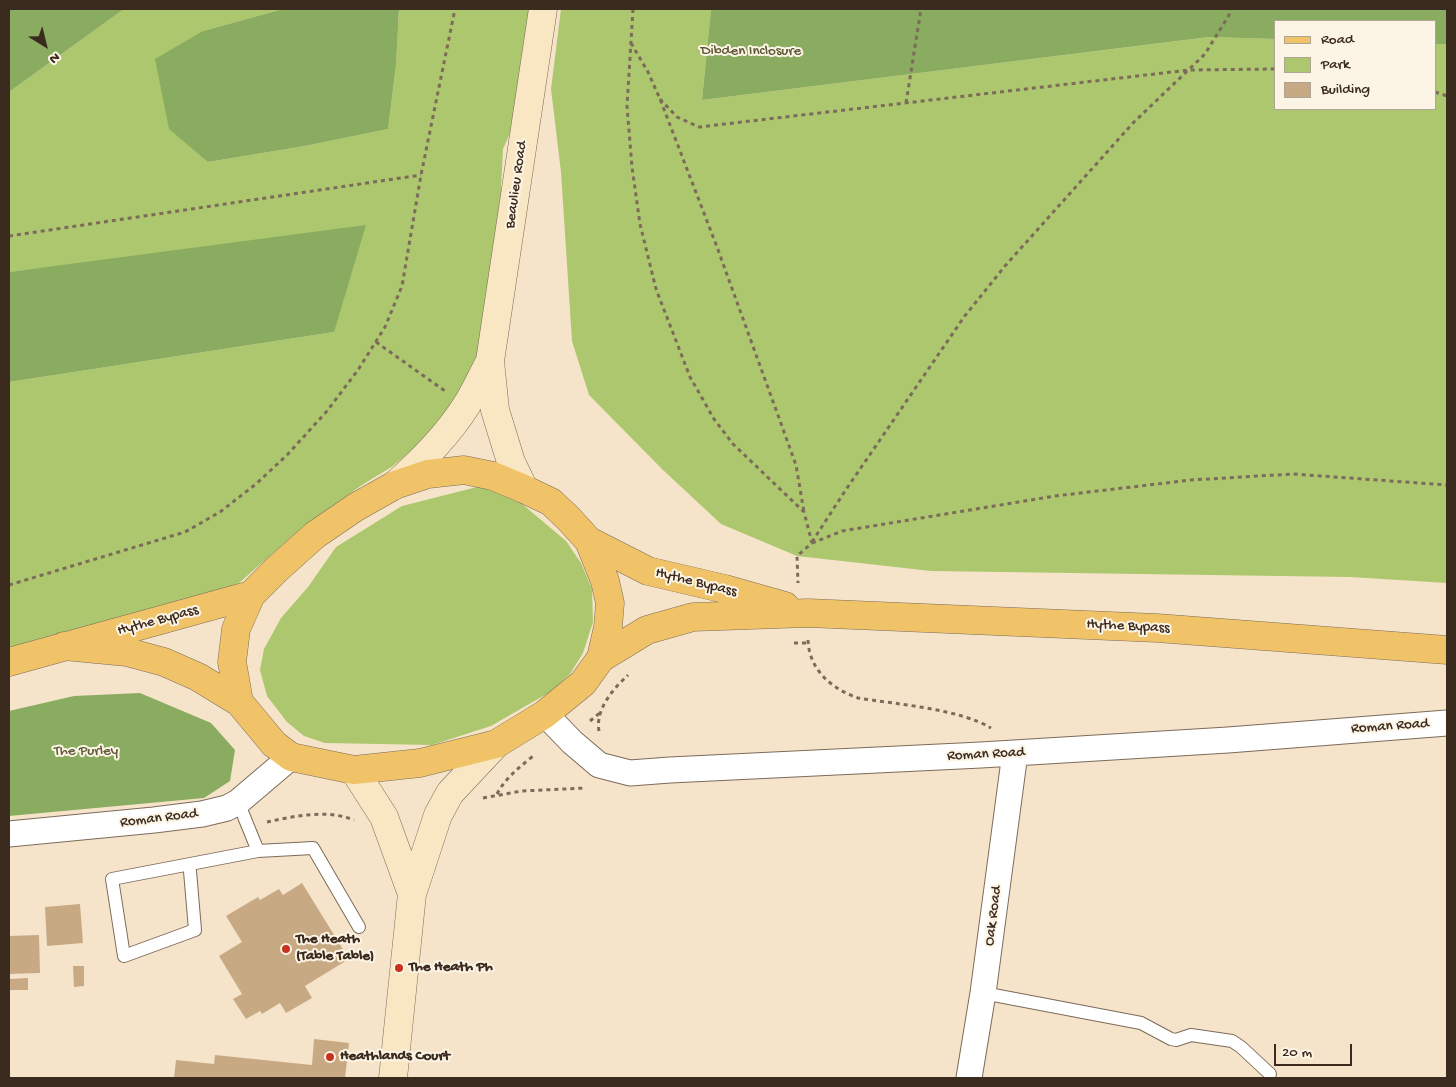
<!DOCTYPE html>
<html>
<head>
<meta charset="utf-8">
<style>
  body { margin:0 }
  #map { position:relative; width:1456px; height:1087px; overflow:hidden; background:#f6e4ca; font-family:"Gochi Hand",sans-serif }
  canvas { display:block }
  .frame { position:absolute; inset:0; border:10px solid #3b2a1e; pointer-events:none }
  .legend { position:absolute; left:1274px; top:20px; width:162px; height:90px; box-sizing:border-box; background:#fcf5e5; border:1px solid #afa495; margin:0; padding:6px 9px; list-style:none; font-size:15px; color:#3b2a1e }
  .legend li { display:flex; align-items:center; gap:10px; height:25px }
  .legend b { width:25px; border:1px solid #afa495 }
  .north { position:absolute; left:20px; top:20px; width:50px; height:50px; -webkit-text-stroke:4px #fcf5e5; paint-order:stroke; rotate:144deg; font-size:14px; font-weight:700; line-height:20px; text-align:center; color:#3b2a1e }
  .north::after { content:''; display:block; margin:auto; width:18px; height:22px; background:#3b2a1e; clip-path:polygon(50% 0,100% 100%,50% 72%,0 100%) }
  .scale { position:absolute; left:1274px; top:1044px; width:78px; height:22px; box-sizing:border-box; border:2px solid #3b2a1e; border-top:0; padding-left:6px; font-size:15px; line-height:18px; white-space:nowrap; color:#3b2a1e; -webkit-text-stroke:4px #fcf5e5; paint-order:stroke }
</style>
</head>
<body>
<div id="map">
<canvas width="1456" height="1087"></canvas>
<div class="frame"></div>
<ul class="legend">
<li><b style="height:6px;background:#f0c369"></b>Road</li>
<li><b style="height:14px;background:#acc76d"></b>Park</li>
<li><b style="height:14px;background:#c7aa84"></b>Building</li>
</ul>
<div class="north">N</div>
<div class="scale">20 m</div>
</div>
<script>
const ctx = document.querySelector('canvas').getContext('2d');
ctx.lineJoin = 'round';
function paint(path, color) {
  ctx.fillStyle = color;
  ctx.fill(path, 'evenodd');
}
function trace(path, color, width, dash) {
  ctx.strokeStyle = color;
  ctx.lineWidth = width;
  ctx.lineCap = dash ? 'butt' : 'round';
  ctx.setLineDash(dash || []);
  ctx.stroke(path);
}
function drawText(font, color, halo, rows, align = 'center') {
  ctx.font = font + ' "Gochi Hand",sans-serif';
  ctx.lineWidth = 4;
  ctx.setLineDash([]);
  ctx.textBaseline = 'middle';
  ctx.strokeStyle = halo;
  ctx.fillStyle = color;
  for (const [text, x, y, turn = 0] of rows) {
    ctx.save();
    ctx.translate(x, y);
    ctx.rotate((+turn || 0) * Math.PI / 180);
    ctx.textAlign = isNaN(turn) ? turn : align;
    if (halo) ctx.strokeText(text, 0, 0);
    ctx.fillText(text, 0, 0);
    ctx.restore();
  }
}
paint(new Path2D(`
  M 124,9 L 283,9 L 203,31 L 208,162 L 305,146 L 388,129 L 396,65 L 399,9 L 533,9 L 514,124 L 503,149 L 501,188 L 504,214 L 492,299 L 472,376 L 440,426 L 393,466 L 362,485 L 297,532 L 239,583 L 218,591 L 9,649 L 9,382 L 334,332 L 84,263 L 9,272 L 9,92 Z
  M 561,9 L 711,9 L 702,100 L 1209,37 L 1275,39 L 1275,109 L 1435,109 L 1435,44 L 1447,44 L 1447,583 L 1350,577 L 931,571 L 797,556 L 721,524 L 663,470 L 589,395 L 572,341 L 561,172 L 551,89 Z
  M 481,486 L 508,492 L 566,541 L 581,563 L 592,589 L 593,622 L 583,653 L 570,674 L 550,692 L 491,726 L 432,745 L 325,743 L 304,736 L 287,722 L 267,696 L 260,670 L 264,649 L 281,618 L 308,587 L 336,547 L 402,506 Z`), '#acc76d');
paint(new Path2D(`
  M 9,9 L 124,9 L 9,92 Z
  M 283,9 L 399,9 L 396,65 L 388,129 L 305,146 L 208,162 L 169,129 L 155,59 L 203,31 Z
  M 711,9 L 1447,9 L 1447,44 L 1435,44 L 1435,21 L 1275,21 L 1275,39 L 1209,37 L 702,100 Z
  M 366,225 L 334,332 L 9,382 L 9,272 Z
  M 140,693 L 211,723 L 235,750 L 230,781 L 204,798 L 9,816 L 9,711 L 74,696 Z`), '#89ac60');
paint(new Path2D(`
  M 302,883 L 349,959 L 305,986 L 312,998 L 286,1013 L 280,1003 L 262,1014 L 260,1011 L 246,1019 L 233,999 L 242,994 L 219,956 L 242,942 L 226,916 L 258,897 L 260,900 L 279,889 L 283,895 Z
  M 80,904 L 83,943 L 47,946 L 45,907 Z
  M 39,935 L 40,973 L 9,974 L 9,936 Z
  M 73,966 L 84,966 L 84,986 L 74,987 Z
  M 28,978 L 28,990 L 9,990 L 9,979 Z
  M 314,1039 L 349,1043 L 345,1078 L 174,1078 L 176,1060 L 214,1064 L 215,1055 L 312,1065 Z`), '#c7aa84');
const lane = new Path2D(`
  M 238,802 L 258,851 L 313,848 L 359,927
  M 190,871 L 195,930 L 124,956 L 112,879 L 258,851
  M 983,993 L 1141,1023 L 1171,1039 L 1176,1040 L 1191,1035 L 1232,1041 L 1241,1047 L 1270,1074`);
const street = new Path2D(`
  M 545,714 L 572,742 L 599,765 L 630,773 L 670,770 L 981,755 L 1228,740 L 1447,723
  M 9,834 L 154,820 L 202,814 L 227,808 L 238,802 L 291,757
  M 969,1078 L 983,993 L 1015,753`);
const secondary = new Path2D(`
  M 395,485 C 421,462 447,436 466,406 C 475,392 482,376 490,361
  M 524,489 L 511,462 L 495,410 L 490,361 L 543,9
  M 354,770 L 384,817 L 412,894
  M 393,1078 L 412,894 L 438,815 L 450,793 L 496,744`);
const primary = new Path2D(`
  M 589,541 L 648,571 L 725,589 L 785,606
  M 64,646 L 127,652 L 164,662 L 198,677 L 239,702 L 274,744 L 291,757 L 354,770 L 420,763 L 496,744 L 545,714 L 583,683 L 601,658 L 608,627 L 610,603 L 605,581 L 589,541 L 568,518 L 551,502 L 524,489 L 493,476 L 464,470 L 428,474 L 395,485 L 356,507 L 315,535 L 277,569 L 251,595 L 236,629 L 232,662 L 239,702
  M 601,658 L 647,630 L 693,617 L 808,613 L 1157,628 L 1447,650
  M 9,662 L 251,595`);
trace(lane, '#7c6b5a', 14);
trace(street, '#7c6b5a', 27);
trace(secondary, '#7c6b5a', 29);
trace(primary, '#7c6b5a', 29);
trace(new Path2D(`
  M 633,9 L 627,106 L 632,167 L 640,224 L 656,289 L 690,377 L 714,419 L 733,444 L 804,512 L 812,543 L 797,556 L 798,583
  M 631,43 L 648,72 L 660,99 L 717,247 L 796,465 L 804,512
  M 1435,92 L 1447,96
  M 660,99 L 677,117 L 699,127 L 1189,70 L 1275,69
  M 906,103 L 921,9
  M 9,236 L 421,175
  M 376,342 L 445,391
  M 812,542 L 845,491 L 964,317 L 1005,266 L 1133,123 L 1205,54 L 1229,15 L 1231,9
  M 812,543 L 842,531 L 1055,496 L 1191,480 L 1293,474 L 1447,485
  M 9,585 L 185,532 L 220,512 L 256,484 L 288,454 L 327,411 L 358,370 L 385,327 L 402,286 L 421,175 L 455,9
  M 808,640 C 809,670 832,689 858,698 C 895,704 960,709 991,728
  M 794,643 L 809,643
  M 590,721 L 601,712
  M 599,731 C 595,710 613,689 628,675
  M 497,794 C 506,777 519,768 533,756
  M 483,798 L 522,791 L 586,788
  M 267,822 C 295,816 326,809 354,820`), '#7c6b5a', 3, [4, 4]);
trace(lane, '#fff', 12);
trace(street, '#fff', 25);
trace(secondary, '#f9e7c3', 28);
trace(primary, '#f0c369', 28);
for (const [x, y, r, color] of [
  [286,949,5,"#c8321e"],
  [399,968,5,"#c8321e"],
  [330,1057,5,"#c8321e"]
]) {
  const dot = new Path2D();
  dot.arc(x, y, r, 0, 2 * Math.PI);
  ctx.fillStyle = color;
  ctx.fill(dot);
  trace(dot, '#fcf5e5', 2);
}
drawText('15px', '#5d5936', '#fcf5e5', [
  ["Dibden Inclosure",751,52],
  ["The Purley",86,752]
]);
drawText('15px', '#3b2a1e', '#fcf5e5', [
  ["Beaulieu Road",517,185,-82],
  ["Hythe Bypass",696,583,14],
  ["Hythe Bypass",158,621,-15],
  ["Hythe Bypass",1128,627,3],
  ["Roman Road",1390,727,-4],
  ["Roman Road",986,755,-3],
  ["Roman Road",159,819,-7],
  ["Oak Road",994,916,-83]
]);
drawText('bold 15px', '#3b2a1e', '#fcf5e5', [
  ["The Heath",296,940],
  ["(Table Table)",296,957],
  ["The Heath Ph",409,968],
  ["Heathlands Court",340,1057]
], 'left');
</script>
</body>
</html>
